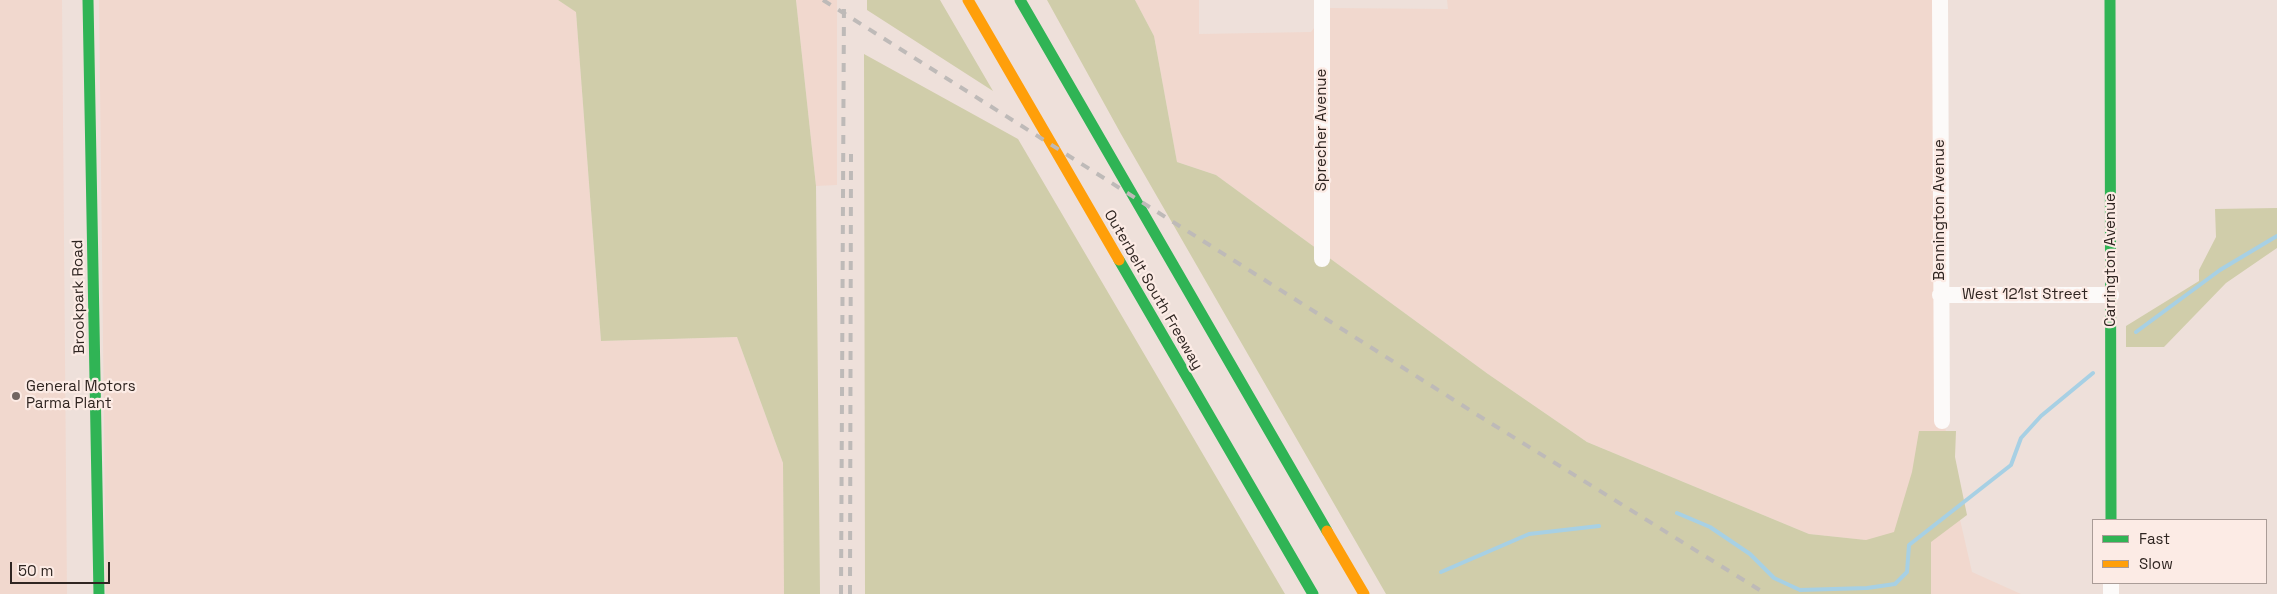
<!DOCTYPE html>
<html>
<head>
<meta charset="utf-8">
<style>
  body { margin:0 }
  #map { position:relative; width:2277px; height:594px; overflow:hidden; background:#eee0da; font-family:"Space Grotesk",sans-serif }
  canvas { display:block }
  .legend { position:absolute; left:2092px; top:519px; width:175px; height:65px; box-sizing:border-box; background:#fcebe5; border:1px solid #aa9c97; margin:0; padding:6px 9px; list-style:none; font-size:15px; color:#2f2521 }
  .legend li { display:flex; align-items:center; gap:10px; height:25px }
  .legend b { width:25px; border:1px solid #aa9c97 }
  .scale { position:absolute; left:10px; top:562px; width:100px; height:22px; box-sizing:border-box; border:2px solid #2f2521; border-top:0; padding-left:6px; font-size:15px; line-height:18px; white-space:nowrap; color:#2f2521; -webkit-text-stroke:4px #fcebe5; paint-order:stroke }
</style>
</head>
<body>
<div id="map">
<canvas width="2277" height="594"></canvas>
<ul class="legend">
<li><b style="height:6px;background:#30b455"></b>Fast</li>
<li><b style="height:6px;background:#ff9f0a"></b>Slow</li>
</ul>
<div class="scale">50 m</div>
</div>
<script>
const ctx = document.querySelector('canvas').getContext('2d');
ctx.lineJoin = 'round';
function paint(path, color) {
  ctx.fillStyle = color;
  ctx.fill(path, 'evenodd');
}
function trace(path, color, width, dash) {
  ctx.strokeStyle = color;
  ctx.lineWidth = width;
  ctx.lineCap = dash ? 'butt' : 'round';
  ctx.setLineDash(dash || []);
  ctx.stroke(path);
}
function drawText(font, color, halo, rows, align = 'center') {
  ctx.font = font + ' "Space Grotesk",sans-serif';
  ctx.lineWidth = 4.5;
  ctx.setLineDash([]);
  ctx.textBaseline = 'middle';
  ctx.strokeStyle = halo;
  ctx.fillStyle = color;
  for (const [text, x, y, turn = 0] of rows) {
    ctx.save();
    ctx.translate(x, y);
    ctx.rotate((+turn || 0) * Math.PI / 180);
    ctx.textAlign = isNaN(turn) ? turn : align;
    if (halo) ctx.strokeText(text, 0, 0);
    ctx.fillText(text, 0, 0);
    ctx.restore();
  }
}
paint(new Path2D(`
  M 0,0 L 62,0 L 67,594 L 0,594 Z
  M 99,0 L 558,0 L 576,11 L 601,341 L 737,337 L 783,463 L 784,594 L 106,594 Z
  M 796,0 L 837,0 L 837,185 L 816,186 Z
  M 1135,0 L 1199,0 L 1199,34 L 1311,32 L 1329,8 L 1448,9 L 1447,0 L 1936,0 L 1942,404 L 1956,502 L 1972,572 L 2021,594 L 1859,594 L 1865,540 L 1809,534 L 1587,442 L 1488,374 L 1216,175 L 1177,162 L 1154,36 Z`), '#f1d8ce');
paint(new Path2D(`
  M 558,0 L 796,0 L 816,186 L 820,594 L 784,594 L 783,463 L 737,337 L 601,341 L 576,12 Z
  M 867,0 L 940,0 L 993,91 L 867,10 Z
  M 1047,0 L 1135,0 L 1154,36 L 1177,162 L 1216,175 L 1488,374 L 1587,442 L 1809,534 L 1866,540 L 1894,532 L 1912,472 L 1919,431 L 1956,431 L 1955,457 L 1967,515 L 1931,542 L 1931,594 L 1386,594 L 1121,134 Z
  M 864,54 L 1018,139 L 1285,594 L 865,594 Z
  M 2277,208 L 2277,248 L 2226,283 L 2164,347 L 2126,347 L 2126,326 L 2199,281 L 2199,270 L 2216,237 L 2215,209 Z`), '#d0cdaa');
trace(new Path2D(`
  M 2136,332 L 2220,270 L 2277,236
  M 1677,513 L 1710,527 L 1750,554 L 1774,578 L 1800,590 L 1867,588 L 1895,584 L 1907,572 L 1909,545 L 2011,465 L 2021,438 L 2041,416 L 2093,373
  M 1441,572 L 1529,534 L 1599,526`), '#a7d0e4', 4);
trace(new Path2D(`
  M 1940,0 L 1942,421
  M 1322,259 L 1322,0
  M 1940,295 L 2111,295
  M 2111,583 L 2111,594`), '#fcfaf9', 16);
trace(new Path2D(`
  M 88,0 L 99,594
  M 1020,0 L 1327,531
  M 2110,0 L 2111,520
  M 1119,260 L 1313,594`), '#30b455', 11);
trace(new Path2D(`
  M 968,0 L 1119,260
  M 1327,531 L 1364,594`), '#ff9f0a', 11);
trace(new Path2D(`
  M 823,0 L 1476,414 L 1766,594
  M 841,594 L 844,0
  M 850,594 L 851,154`), '#bebab8', 4, [9, 9]);
for (const [x, y, r, color] of [
  [16,396,5,"#726662"]
]) {
  const dot = new Path2D();
  dot.arc(x, y, r, 0, 2 * Math.PI);
  ctx.fillStyle = color;
  ctx.fill(dot);
  trace(dot, '#fcebe5', 2);
}
drawText('15px', '#2f2521', '#fcebe5', [
  ["Sprecher Avenue",1322,130,-90],
  ["Bennington Avenue",1940,210,-90],
  ["Carrington Avenue",2111,260,-90],
  ["Outerbelt South Freeway",1153,290,60],
  ["West 121st Street",2025,295],
  ["Brookpark Road",79,297,-91]
]);
drawText('15px', '#2f2521', '#fcebe5', [
  ["General Motors",26,387],
  ["Parma Plant",26,404]
], 'left');
</script>
</body>
</html>
